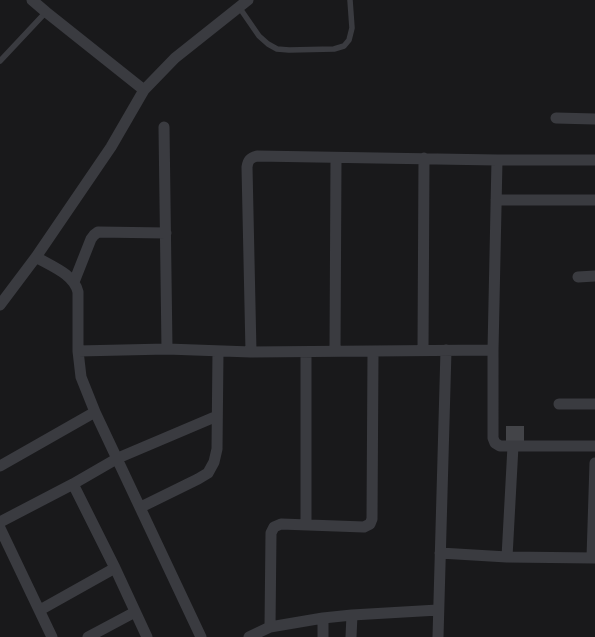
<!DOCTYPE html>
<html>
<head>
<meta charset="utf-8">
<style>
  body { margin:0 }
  canvas { display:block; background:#19191b }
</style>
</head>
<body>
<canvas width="595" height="637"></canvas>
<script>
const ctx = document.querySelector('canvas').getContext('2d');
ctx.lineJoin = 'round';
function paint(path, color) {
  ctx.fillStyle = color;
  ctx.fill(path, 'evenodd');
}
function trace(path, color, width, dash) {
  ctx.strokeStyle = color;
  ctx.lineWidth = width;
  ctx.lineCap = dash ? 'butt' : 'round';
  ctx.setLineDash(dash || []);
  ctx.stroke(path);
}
paint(new Path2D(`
  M 506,426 L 524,426 L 524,443 L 506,443 Z`), '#434448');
trace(new Path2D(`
  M 239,7 L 259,36 L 268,44 L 277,49 L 289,50 L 334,49 L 344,46 L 349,40 L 352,28 L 350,0
  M 0,61 L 46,12`), '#3a3b40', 5.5);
trace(new Path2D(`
  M 32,0 L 46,12 L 144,90
  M 556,118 L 595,119
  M 164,127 L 167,349
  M 497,160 L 493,350 L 493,438 L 495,443 L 500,446 L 595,446
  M 496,200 L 595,200
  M 36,257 C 51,266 74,274 78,292 L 78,351 L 81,377 L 95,412 L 201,637
  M 578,277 L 595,276
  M 74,282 L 91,239 L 94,235 L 98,232 L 166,233
  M 0,305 L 36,257 L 111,147 L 144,90 L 175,58 L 248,0
  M 423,350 L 424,158
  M 78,351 L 167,349 L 251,352 L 493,350
  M 335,351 L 336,158
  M 251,352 L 247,167 C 248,160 250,158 257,156 L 497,160 L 595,160
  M 559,404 L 595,404
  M 0,466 L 95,412
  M 73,484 L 115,568 L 147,637
  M 141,507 L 198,479 L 208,473 L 214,462 L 217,449 L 218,351
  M 0,522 L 73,484 L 118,458 L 217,416
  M 306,525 L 306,352
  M 0,528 L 52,637
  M 440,553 L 507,557 L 595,558
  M 507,557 L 513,446
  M 592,558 L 595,463
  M 40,610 L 115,568
  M 270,627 L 271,533 L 274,527 L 281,524 L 364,527 L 370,524 L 372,519 L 373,352
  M 88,637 L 135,612
  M 249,637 L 270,627 L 323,618 L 352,615 L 438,610
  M 323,637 L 323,618
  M 351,637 L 352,615
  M 438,637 L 446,350`), '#3a3b40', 11);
</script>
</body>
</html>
